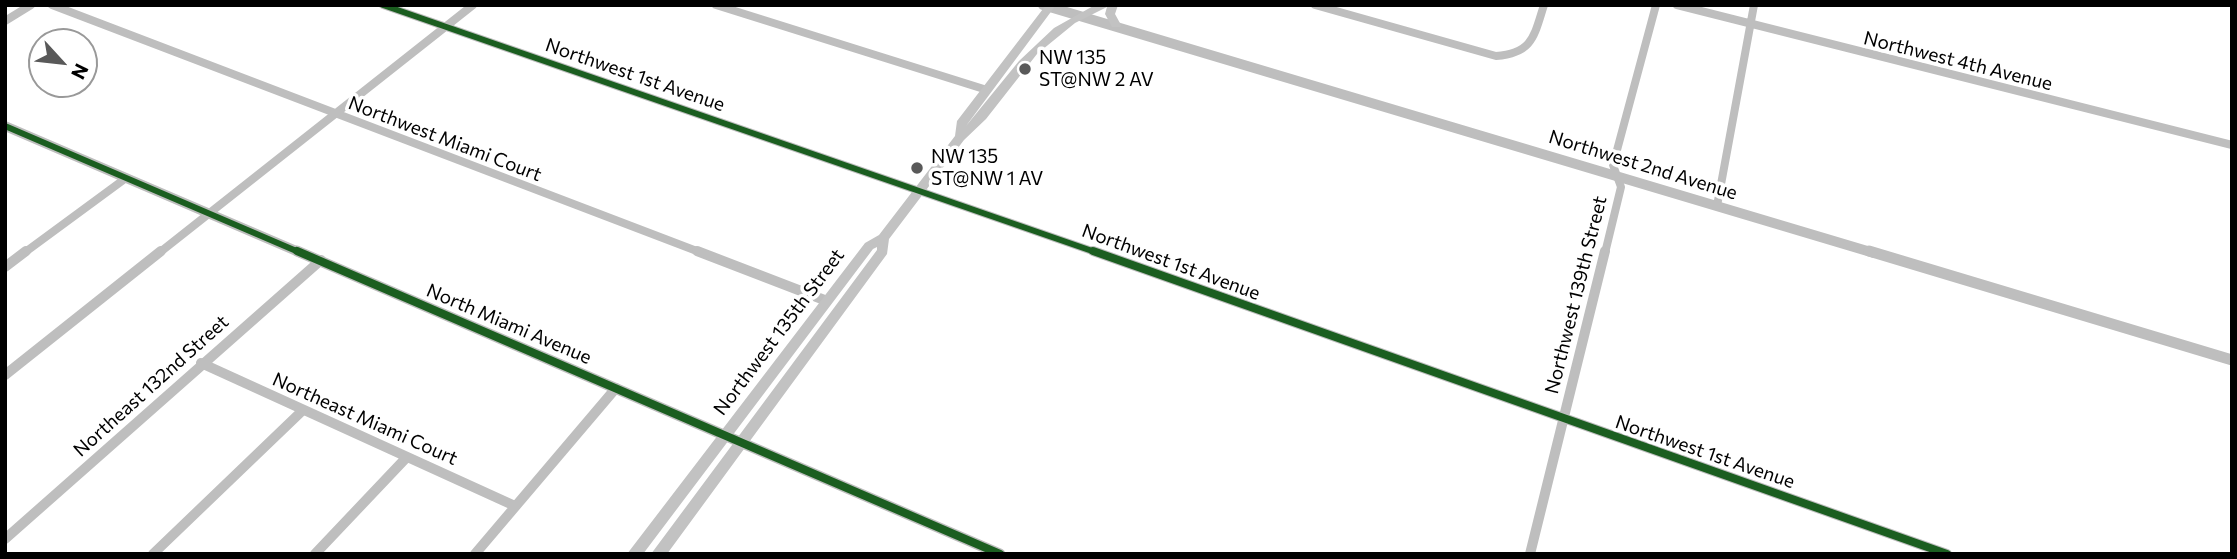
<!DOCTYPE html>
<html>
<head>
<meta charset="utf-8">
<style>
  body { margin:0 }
  #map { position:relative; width:2237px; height:559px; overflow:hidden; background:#fff; font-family:Commissioner,sans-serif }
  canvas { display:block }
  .frame { position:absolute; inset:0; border:7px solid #000; pointer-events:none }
  .north { position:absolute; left:28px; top:28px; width:70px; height:70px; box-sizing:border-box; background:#fff; border:2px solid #999; border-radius:50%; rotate:117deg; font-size:19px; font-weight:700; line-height:28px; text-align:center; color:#000 }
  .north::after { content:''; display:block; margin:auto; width:24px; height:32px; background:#595959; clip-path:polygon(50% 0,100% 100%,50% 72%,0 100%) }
</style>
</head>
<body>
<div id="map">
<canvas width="2237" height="559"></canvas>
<div class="frame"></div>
<div class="north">N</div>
</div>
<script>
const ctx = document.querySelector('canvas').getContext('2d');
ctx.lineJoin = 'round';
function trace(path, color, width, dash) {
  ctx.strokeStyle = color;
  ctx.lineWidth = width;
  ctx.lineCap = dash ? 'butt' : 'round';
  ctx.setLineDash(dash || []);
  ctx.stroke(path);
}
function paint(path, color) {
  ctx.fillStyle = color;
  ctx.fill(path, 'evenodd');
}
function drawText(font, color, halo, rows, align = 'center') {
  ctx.font = font + ' Commissioner,sans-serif';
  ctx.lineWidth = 7;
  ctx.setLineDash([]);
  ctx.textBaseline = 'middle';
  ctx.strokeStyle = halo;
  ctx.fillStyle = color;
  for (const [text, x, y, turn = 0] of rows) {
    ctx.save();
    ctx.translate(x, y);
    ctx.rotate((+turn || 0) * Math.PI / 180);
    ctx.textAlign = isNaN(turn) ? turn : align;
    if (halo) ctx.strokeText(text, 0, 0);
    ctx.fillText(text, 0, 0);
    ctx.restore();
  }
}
trace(new Path2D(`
  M 52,5 L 702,253
  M 383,5 L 1098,253
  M 716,5 L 987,90
  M 1315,5 L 1496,56 C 1533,53 1534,36 1544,5
  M 1677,5 L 2232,145
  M 5,21 L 31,5
  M 1717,206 L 1754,5
  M 24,253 L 126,178
  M 159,253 L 473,5
  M 1605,253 L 1621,187 L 1613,165 L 1656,5`), '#bebebe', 8);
trace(new Path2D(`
  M 697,251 L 827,301
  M 1093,251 L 1947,554
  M 5,267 L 26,251
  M 201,363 L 515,506
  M 5,375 L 161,251
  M 5,539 L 321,260
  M 153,554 L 302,411
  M 315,554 L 406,458
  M 475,554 L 616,388
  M 1530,554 L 1605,251`), '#bebebe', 10);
trace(new Path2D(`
  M 1043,5 L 1874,253
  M 5,126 L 301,253`), '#bebebe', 10);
trace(new Path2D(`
  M 297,251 L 1000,554
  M 1869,251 L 2232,360`), '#bebebe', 11);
paint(new Path2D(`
  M 1046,5 L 1056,5 L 966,126 L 1019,61 L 1054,28 L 1095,5 L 1118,5 L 1115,14 L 1121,25 L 1120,27 L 1112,27 L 1105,14 L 1107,7 L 1075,23 L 1037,54 L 986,119 L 964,140 L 889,239 L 887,254 L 667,554 L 651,554 L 877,250 L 877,247 L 873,249 L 643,554 L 627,554 L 865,243 L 879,235 L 955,136 L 957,121 Z`), '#c2c2c2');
trace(new Path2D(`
  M 383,5 L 1098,253
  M 5,126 L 301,253`), '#1b5e20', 6);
trace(new Path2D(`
  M 297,251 L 1000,554
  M 1093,251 L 1947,554`), '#1b5e20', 8);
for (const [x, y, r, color] of [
  [1025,69,7,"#595959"],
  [917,168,7,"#595959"]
]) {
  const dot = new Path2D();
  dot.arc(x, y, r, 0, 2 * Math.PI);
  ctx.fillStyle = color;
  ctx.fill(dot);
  trace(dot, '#fff', 2.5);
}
drawText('19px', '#000', '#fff', [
  ["NW 135",1039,58],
  ["ST@NW 2 AV",1039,80],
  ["NW 135",931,157],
  ["ST@NW 1 AV",931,179]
], 'left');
drawText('19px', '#000', '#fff', [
  ["Northwest 4th Avenue",1958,61,14],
  ["Northwest 1st Avenue",635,75,19],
  ["Northwest Miami Court",445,139,21],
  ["Northwest 2nd Avenue",1643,165,17],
  ["Northwest 1st Avenue",1171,262,20],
  ["Northwest 139th Street",1576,295,-76],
  ["North Miami Avenue",509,324,23],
  ["Northwest 135th Street",779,332,-53],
  ["Northeast 132nd Street",151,386,-42],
  ["Northeast Miami Court",365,419,24],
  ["Northwest 1st Avenue",1705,452,19]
]);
</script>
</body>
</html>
